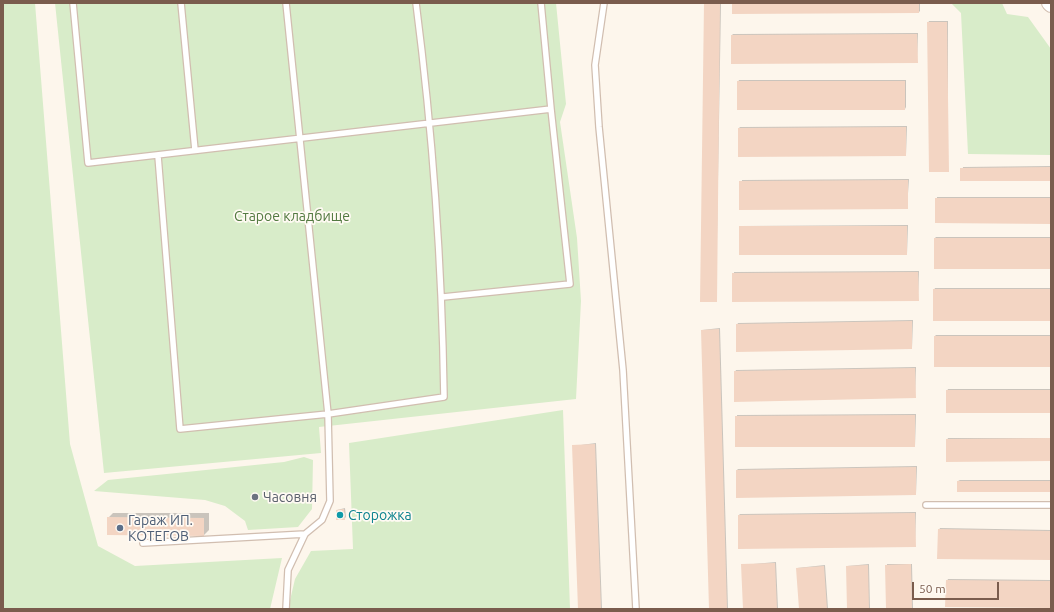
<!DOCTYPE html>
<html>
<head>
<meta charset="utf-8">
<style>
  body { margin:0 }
  #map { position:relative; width:1054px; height:612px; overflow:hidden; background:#fdf6ec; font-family:Ubuntu,sans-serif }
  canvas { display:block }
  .frame { position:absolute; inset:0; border:4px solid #7a5c4d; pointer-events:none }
  .scale { position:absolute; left:912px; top:582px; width:87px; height:18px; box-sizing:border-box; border:2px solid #7a5c4d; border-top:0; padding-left:5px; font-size:12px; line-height:14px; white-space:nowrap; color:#7a5c4d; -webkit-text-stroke:3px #fffaf3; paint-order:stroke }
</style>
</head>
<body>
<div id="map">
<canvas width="1054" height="612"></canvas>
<div class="frame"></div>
<div class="scale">50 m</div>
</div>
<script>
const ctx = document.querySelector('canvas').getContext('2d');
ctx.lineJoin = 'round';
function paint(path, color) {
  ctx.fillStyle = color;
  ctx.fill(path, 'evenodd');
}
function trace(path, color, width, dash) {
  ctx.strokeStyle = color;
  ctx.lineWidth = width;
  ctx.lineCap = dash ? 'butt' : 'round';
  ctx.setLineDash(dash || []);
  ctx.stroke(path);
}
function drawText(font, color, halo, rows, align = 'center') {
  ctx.font = font + ' Ubuntu,sans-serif';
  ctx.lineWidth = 3.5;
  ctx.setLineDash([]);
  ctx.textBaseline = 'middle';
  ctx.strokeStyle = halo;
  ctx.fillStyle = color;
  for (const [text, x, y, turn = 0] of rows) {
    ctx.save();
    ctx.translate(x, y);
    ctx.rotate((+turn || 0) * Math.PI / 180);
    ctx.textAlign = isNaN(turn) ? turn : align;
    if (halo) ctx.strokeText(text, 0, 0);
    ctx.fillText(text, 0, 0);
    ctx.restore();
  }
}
paint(new Path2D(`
  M 3,3 L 35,3 L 70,444 L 98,546 L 135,566 L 282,558 L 270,609 L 3,609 Z
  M 55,3 L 556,3 L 566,104 L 560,122 L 577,238 L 581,301 L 576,399 L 319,427 L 321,453 L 104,473 Z
  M 951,3 L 1002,3 L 1007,14 L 1028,17 L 1051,49 L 1051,155 L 968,154 L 961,13 Z
  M 563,410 L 570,609 L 288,609 L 295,579 L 311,551 L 353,549 L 349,443 Z
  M 304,457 L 313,460 L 312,509 L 298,527 L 248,530 L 245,521 L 225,506 L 205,500 L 94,491 L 108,480 L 284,462 Z`), '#d8ecc9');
paint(new Path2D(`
  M 705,3 L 721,3 L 716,301 Z
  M 733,3 L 920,3 L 920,11 L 919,12 Z
  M 929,21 L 948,21 L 948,171 L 928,23 Z
  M 918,33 L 917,62 L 732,35 L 733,34 Z
  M 739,80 L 906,80 L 906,107 L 905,109 L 738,82 Z
  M 907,126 L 906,155 L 739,128 L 740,127 Z
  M 1051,166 L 1051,180 L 961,180 L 963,167 Z
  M 909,179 L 907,208 L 740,209 L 742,180 Z
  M 937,197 L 1051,197 L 1051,223 L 936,222 Z
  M 908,225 L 907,254 L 740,227 L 741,226 Z
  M 936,237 L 1051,237 L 1051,268 L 935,238 Z
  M 919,271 L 918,300 L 733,301 L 734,272 Z
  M 935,288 L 1051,288 L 1051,320 L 934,290 Z
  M 913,320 L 912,348 L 737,325 L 738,323 Z
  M 720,328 L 728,609 L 710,609 L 702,330 Z
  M 936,335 L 1051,335 L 1051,366 L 935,336 Z
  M 916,367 L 915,397 L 735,372 L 736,370 Z
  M 948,389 L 1051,389 L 1051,412 L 947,391 Z
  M 916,414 L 915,446 L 736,446 L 737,415 Z
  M 948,438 L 1051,438 L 1051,460 L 947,440 Z
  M 596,443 L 602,609 L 579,609 L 573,446 Z
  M 917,466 L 916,494 L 737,470 L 738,469 Z
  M 960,480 L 1051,480 L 1051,491 L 958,481 Z
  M 345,508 L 346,517 L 344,519 L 337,510 Z
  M 916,512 L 915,546 L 739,515 L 740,514 Z
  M 113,513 L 209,513 L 209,530 L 204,535 L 108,518 Z
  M 940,528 L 1051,530 L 1051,559 L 939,530 Z
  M 776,562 L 778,609 L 744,609 L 742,565 Z
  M 869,564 L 870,609 L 848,609 L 847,566 Z
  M 887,564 L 912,564 L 913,609 L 887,609 Z
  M 825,565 L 828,609 L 800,609 L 797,568 Z
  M 948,579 L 1051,580 L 1051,607 L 947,581 Z`), '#0003');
paint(new Path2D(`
  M 704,3 L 720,3 L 717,302 L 700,302 Z
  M 732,3 L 919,3 L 919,13 L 732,14 Z
  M 927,22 L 947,22 L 949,172 L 929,172 Z
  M 917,34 L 918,63 L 731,64 L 731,35 Z
  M 737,81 L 905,81 L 905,110 L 737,110 Z
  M 906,127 L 906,156 L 738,157 L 738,128 Z
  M 1051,167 L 1051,181 L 960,181 L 960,168 Z
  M 908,180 L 908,209 L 739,210 L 739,181 Z
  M 935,198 L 1051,198 L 1051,224 L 935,223 Z
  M 739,226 L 907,226 L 907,255 L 739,255 Z
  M 934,238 L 1051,238 L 1051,269 L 934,269 Z
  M 918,272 L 919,301 L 732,302 L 732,273 Z
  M 933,289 L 1051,289 L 1051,321 L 933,321 Z
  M 912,321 L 912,349 L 736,352 L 736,324 Z
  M 719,329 L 727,609 L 709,609 L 701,330 Z
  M 934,336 L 1051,336 L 1051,367 L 934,367 Z
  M 915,368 L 916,398 L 734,402 L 734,371 Z
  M 946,390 L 1051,390 L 1051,413 L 946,413 Z
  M 915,415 L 915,447 L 735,447 L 735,416 Z
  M 1051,438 L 1051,461 L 946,462 L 946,439 Z
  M 595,444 L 601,609 L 578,609 L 572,445 Z
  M 916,467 L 916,495 L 736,498 L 736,470 Z
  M 957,481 L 1051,481 L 1051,492 L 957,492 Z
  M 344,509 L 345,520 L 336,520 L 336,510 Z
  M 915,513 L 916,547 L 738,549 L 738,515 Z
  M 107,517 L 204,518 L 204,536 L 107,535 Z
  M 938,529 L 1051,531 L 1051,560 L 937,559 Z
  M 775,563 L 777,609 L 743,609 L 741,564 Z
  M 911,564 L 912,609 L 886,609 L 885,565 Z
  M 868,565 L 869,609 L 847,609 L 846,566 Z
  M 824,566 L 827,609 L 799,609 L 796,568 Z
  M 946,580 L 1051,581 L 1051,608 L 945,607 Z`), '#f3d5c3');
const service = new Path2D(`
  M 73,3 L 88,163 L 551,109 L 541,3
  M 181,3 L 195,150
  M 286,3 L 328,414 L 330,501 L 322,520 L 305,534 L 288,570 L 286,609
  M 604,3 L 595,65 L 599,127 L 623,370 L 636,609
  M 158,156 L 180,429 L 328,414 L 444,397 C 442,264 433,135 416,3
  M 443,297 L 570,284 L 551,109
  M 926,505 L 1051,505
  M 143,543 L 305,534`);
const tertiary = new Path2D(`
  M 1049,3 L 1051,5`);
trace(service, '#d1beb0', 8);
trace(tertiary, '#d1beb0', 16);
trace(service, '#fff', 5.5);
trace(tertiary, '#fff', 14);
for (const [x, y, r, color] of [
  [255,497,4,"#6b7280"],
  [340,515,4,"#0f9aa8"],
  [120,528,4,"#5c6f8a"]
]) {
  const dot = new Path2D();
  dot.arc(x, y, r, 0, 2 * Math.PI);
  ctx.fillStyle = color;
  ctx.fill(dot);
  trace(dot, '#fffaf3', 1.5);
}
drawText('14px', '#537a41', '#fffaf3', [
  ["Старое кладбище",292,216]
]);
drawText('14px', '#5b616d', '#fffaf3', [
  ["Часовня",263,497]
], 'left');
drawText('14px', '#0d838f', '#fffaf3', [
  ["Сторожка",348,515]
], 'left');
drawText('14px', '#4e5e75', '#fffaf3', [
  ["Гараж ИП.",128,520],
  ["КОТЕГОВ",128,536]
], 'left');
</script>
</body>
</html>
